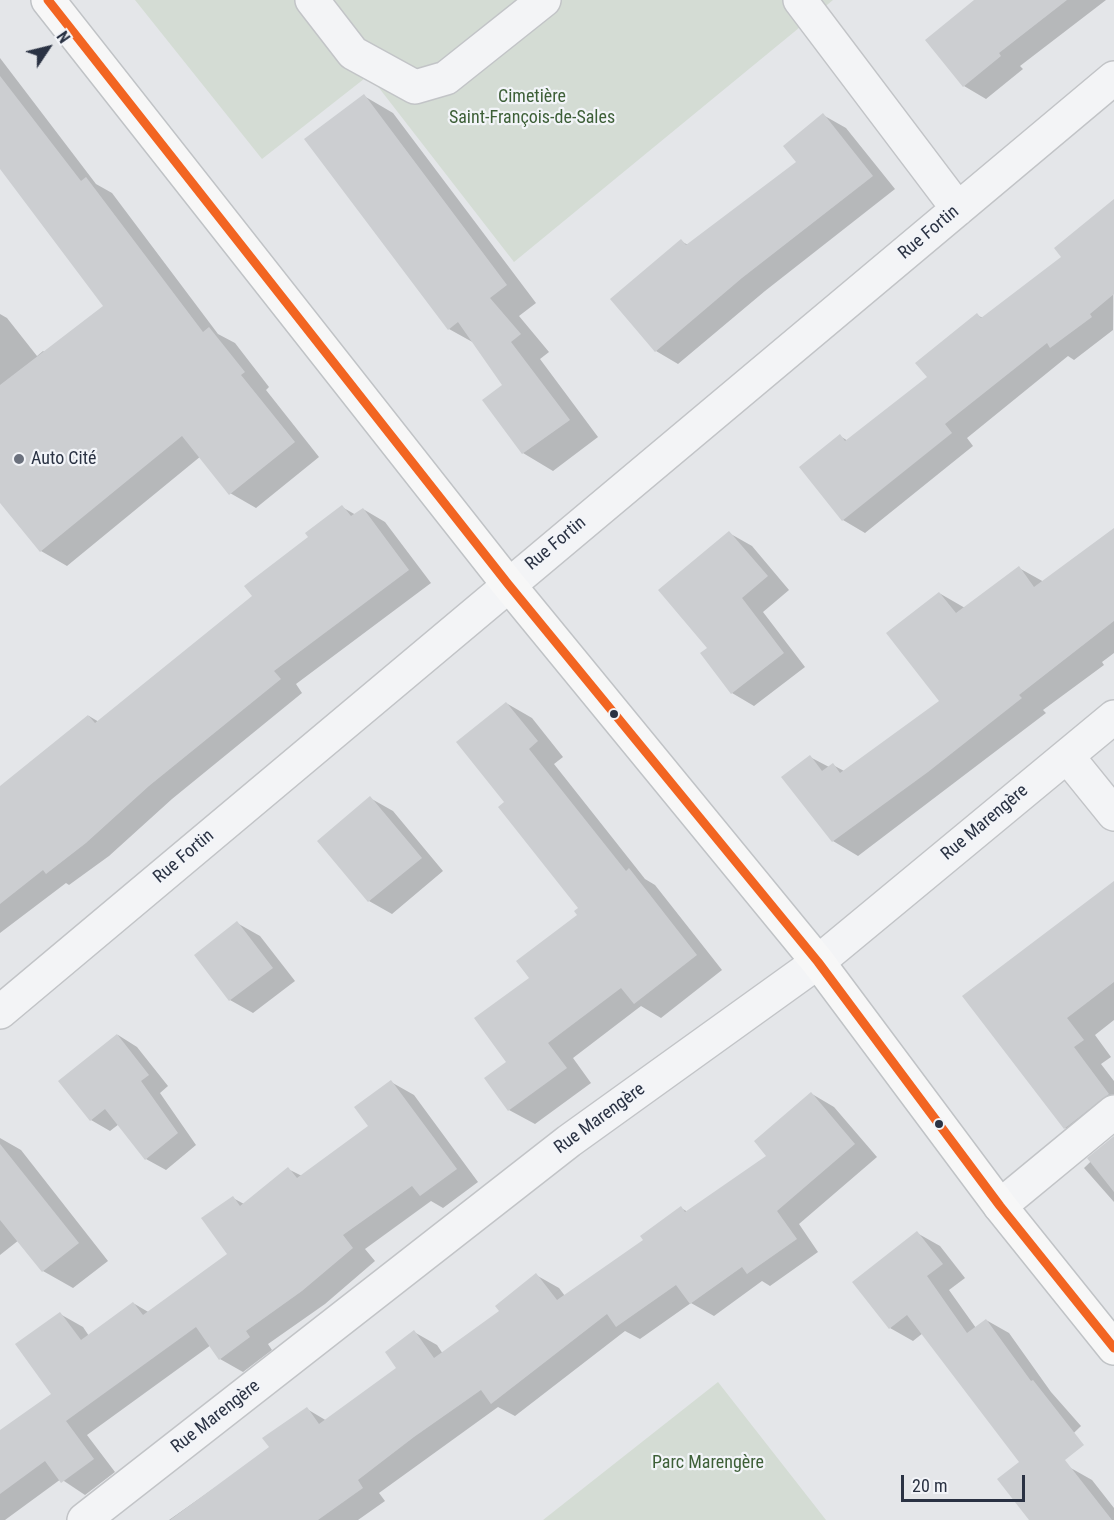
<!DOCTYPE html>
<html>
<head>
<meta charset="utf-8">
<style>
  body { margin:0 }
  #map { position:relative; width:1114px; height:1520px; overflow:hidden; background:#e4e6e9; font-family:"Roboto Condensed",sans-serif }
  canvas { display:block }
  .north { position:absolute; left:18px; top:18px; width:60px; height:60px; -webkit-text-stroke:4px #f2f4f8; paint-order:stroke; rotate:55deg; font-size:16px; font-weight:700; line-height:24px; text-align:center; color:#2a3243 }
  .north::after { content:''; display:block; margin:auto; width:21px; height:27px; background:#2a3243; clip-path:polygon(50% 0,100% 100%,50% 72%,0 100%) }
  .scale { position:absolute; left:901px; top:1475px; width:124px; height:27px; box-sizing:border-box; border:3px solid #2a3243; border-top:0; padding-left:8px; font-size:18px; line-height:21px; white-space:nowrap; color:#2a3243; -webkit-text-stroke:4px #f2f4f8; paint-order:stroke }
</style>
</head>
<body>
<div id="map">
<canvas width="1114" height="1520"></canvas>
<div class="north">N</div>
<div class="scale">20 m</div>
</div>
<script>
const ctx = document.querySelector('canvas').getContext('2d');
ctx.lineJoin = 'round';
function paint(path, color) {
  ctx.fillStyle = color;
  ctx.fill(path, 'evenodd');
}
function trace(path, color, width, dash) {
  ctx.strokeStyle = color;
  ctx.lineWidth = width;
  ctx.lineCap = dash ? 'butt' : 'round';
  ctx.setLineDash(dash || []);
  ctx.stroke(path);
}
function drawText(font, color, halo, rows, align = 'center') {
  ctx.font = font + ' "Roboto Condensed",sans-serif';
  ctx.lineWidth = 4.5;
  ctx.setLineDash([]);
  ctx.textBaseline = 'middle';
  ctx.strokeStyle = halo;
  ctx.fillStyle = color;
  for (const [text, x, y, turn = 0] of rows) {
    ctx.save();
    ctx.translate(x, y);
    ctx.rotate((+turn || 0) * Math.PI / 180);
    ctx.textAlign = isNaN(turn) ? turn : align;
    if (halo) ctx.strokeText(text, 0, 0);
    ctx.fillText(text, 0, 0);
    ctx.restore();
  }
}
paint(new Path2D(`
  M 135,0 L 833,0 L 514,262 L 369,75 L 262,159 Z
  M 718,1382 L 826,1520 L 543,1520 Z`), '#d4dcd4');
paint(new Path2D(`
  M 976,0 L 1106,0 L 1020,66 L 1023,69 L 986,99 L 964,86 Z
  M 0,58 L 96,184 L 112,193 L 218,334 L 235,343 L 269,387 L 266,390 L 319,457 L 256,508 L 230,493 L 201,456 L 67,566 L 41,551 L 0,501 L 0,314 L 7,318 L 37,356 L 43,351 L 46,353 L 105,306 L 0,167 Z
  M 364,96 L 393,113 L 536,303 L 519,316 L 549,352 L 540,359 L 598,437 L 553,471 L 523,453 L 484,400 L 504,385 L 476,344 L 449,329 Z
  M 823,115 L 846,128 L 895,189 L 765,291 L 678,364 L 656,351 L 681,241 L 688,245 L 798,162 Z
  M 1114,200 L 1113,330 L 1074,360 L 1068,356 L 967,438 L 973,446 L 865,533 L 843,520 L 840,436 L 848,441 L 929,377 L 977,315 L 983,318 L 1063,257 Z
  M 342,507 L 356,515 L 363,509 L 385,522 L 431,583 L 296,684 L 302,693 L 172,799 L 109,856 L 69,885 L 66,883 L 0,933 L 0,787 L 89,716 L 99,722 L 254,597 Z
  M 1114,530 L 1114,653 L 1102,662 L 1104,665 L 1043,710 L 1046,713 L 858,856 L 833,841 L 783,778 L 810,757 L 829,767 L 833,765 L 844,771 L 941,701 L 939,593 L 965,608 L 1019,568 L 1044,582 Z
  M 729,533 L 752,546 L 789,590 L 763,612 L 805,667 L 754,706 L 732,693 L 709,648 Z
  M 506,703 L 532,718 L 563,757 L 554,764 L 645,879 L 655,885 L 722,970 L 661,1018 L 641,1006 L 573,1058 L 591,1083 L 535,1124 L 509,1110 L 508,1063 L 531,978 L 579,915 L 580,908 L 506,802 Z
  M 370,798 L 393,811 L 443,871 L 392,914 L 369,901 L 319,841 Z
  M 1114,883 L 1114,1020 L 1095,1035 L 1111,1057 L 1101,1064 L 1114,1081 L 1114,1129 L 1094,1144 L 1065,1128 L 964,996 Z
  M 237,923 L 260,936 L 295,981 L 253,1013 L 230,1000 L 196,955 Z
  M 118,1035 L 137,1047 L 168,1086 L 160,1093 L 196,1145 L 166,1170 L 146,1159 L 119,1124 L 110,1131 L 91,1120 Z
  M 391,1082 L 414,1095 L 478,1182 L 443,1208 L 431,1201 L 365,1249 L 375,1261 L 325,1304 L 268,1344 L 272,1350 L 243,1372 L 220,1359 L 211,1345 L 87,1435 L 115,1472 L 85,1495 L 61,1479 L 5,1520 L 0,1520 L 0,1432 L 53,1394 L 60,1314 L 83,1327 L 89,1336 L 133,1303 L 150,1313 L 229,1254 L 233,1198 L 244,1204 L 288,1169 L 302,1176 L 370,1127 Z
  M 812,1094 L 834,1107 L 877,1157 L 799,1224 L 818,1252 L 770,1286 L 762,1281 L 714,1316 L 691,1303 L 640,1339 L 625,1331 L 515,1416 L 498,1407 L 379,1493 L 385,1501 L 358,1520 L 169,1520 L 271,1448 L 307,1409 L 327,1421 L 398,1368 L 414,1332 L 437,1345 L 443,1354 L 501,1311 L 536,1275 L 559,1288 L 565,1296 L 645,1240 L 681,1208 L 688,1212 L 769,1156 Z
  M 0,1138 L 21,1150 L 108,1261 L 73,1288 L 43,1271 L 19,1240 L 0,1255 Z
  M 1114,1139 L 1114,1202 L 1084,1168 Z
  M 917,1233 L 940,1246 L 965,1278 L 949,1290 L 976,1328 L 986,1320 L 1009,1333 L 1051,1392 L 1081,1426 L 1041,1465 L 1069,1467 L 1092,1480 L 1114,1508 L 1114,1520 L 1032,1520 L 1024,1460 L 923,1333 L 913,1341 L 890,1328 Z`), '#0003');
paint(new Path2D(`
  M 974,0 L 1067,0 L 999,53 L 1001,56 L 963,87 L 925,40 Z
  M 0,76 L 81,181 L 86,177 L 203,332 L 209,327 L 245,372 L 241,375 L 295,442 L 229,495 L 182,436 L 40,552 L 0,503 L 0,385 L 103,306 L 0,169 Z
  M 364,94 L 507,285 L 490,298 L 521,334 L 511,342 L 570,420 L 522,454 L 482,400 L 502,385 L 458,322 L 448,330 L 304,139 Z
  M 823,113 L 873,176 L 742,278 L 655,352 L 610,299 L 681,239 L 686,245 L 796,162 L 783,146 Z
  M 1114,199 L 1114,294 L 1090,314 L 1092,317 L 1050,348 L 1047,343 L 945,424 L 952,433 L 842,521 L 799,467 L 840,434 L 845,441 L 927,377 L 915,363 L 977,313 L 981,318 L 1061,257 L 1054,248 Z
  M 342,505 L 351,516 L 363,508 L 409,570 L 274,671 L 281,679 L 149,786 L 86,843 L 46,874 L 43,870 L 0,904 L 0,786 L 88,715 L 95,723 L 252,596 L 244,586 L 308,537 L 305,533 Z
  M 1114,528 L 1114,621 L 1019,695 L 1022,698 L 928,772 L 832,842 L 781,777 L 810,755 L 822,771 L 833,763 L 840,773 L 939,701 L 886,633 L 939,592 L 956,613 L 1019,566 L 1034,587 Z
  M 729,531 L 768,576 L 742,598 L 784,653 L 731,694 L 700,653 L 707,648 L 658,590 Z
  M 506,702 L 538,741 L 529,749 L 626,871 L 629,868 L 697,955 L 634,1004 L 621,988 L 548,1043 L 567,1068 L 508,1111 L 484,1078 L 506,1062 L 474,1018 L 529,978 L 516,961 L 577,915 L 574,911 L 578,908 L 498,807 L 504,802 L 456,742 Z
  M 370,796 L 422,858 L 368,902 L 317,841 Z
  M 1114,881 L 1114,982 L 1067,1018 L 1084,1040 L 1074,1047 L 1109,1094 L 1064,1129 L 962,996 Z
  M 237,921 L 273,968 L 229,1001 L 194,955 Z
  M 117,1034 L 149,1075 L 141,1081 L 178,1133 L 145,1160 L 105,1109 L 90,1121 L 58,1081 Z
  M 391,1080 L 457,1169 L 420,1196 L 412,1186 L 343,1235 L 353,1248 L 302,1291 L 246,1331 L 250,1337 L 219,1360 L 196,1327 L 66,1421 L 94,1459 L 61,1483 L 45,1461 L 0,1494 L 0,1430 L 51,1394 L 15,1344 L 60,1312 L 81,1340 L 133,1302 L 143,1315 L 227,1254 L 201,1218 L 233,1196 L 240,1206 L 288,1167 L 297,1178 L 368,1126 L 354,1107 Z
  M 811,1092 L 855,1144 L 777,1211 L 797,1239 L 747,1274 L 742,1267 L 690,1304 L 676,1285 L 616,1327 L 607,1314 L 491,1404 L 481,1390 L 414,1437 L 358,1480 L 363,1488 L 318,1520 L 170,1520 L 269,1447 L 262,1438 L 307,1407 L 319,1424 L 396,1368 L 385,1352 L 414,1330 L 434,1358 L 499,1311 L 495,1306 L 536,1273 L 557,1300 L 643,1240 L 640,1236 L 681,1206 L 685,1212 L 766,1156 L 754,1141 Z
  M 1114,1136 L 1114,1192 L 1087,1158 Z
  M 0,1144 L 79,1243 L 42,1272 L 0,1220 Z
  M 917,1231 L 943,1264 L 927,1276 L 967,1333 L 986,1319 L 1031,1381 L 1033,1380 L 1084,1445 L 1065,1460 L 1112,1520 L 1029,1520 L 997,1479 L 1019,1462 L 907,1315 L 889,1329 L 852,1282 Z`), '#ccced1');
const minor = new Path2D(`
  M 312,0 L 353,53 L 415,87 L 446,78 L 544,0
  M 800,0 L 958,209
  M 1067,756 L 1114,814
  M 0,1012 L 1114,78
  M 1000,1206 L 1114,1112
  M 84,1520 L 569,1141 L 818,962 L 1114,717`);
const major = new Path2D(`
  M 48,0 L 508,584 L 818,962 L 1000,1206 L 1114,1348`);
trace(minor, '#c2c4c7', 36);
trace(major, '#c0c3c6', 36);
trace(minor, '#f3f4f6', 33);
trace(major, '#f7f7f7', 33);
trace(new Path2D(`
  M 48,0 L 508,584 L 818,962 L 1000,1206 L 1114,1348`), '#f26522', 9);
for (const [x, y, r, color] of [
  [19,459,6,"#6b717d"],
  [614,714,5,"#2a3243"],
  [939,1124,5,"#2a3243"]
]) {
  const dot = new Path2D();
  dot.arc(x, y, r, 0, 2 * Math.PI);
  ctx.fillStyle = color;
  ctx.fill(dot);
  trace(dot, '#f2f4f8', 2);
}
drawText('18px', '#3d5f37', '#f2f4f8', [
  ["Cimetière",532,97],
  ["Saint-François-de-Sales",532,118],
  ["Parc Marengère",708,1463]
]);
drawText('18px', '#2a3243', '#f2f4f8', [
  ["Rue Fortin",929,233,-40],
  ["Rue Fortin",556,544,-40],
  ["Rue Marengère",985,823,-40],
  ["Rue Fortin",184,857,-40],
  ["Rue Marengère",600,1119,-36],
  ["Rue Marengère",216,1417,-38]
]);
drawText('18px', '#2a3243', '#f2f4f8', [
  ["Auto Cité",31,459]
], 'left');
</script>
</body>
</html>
